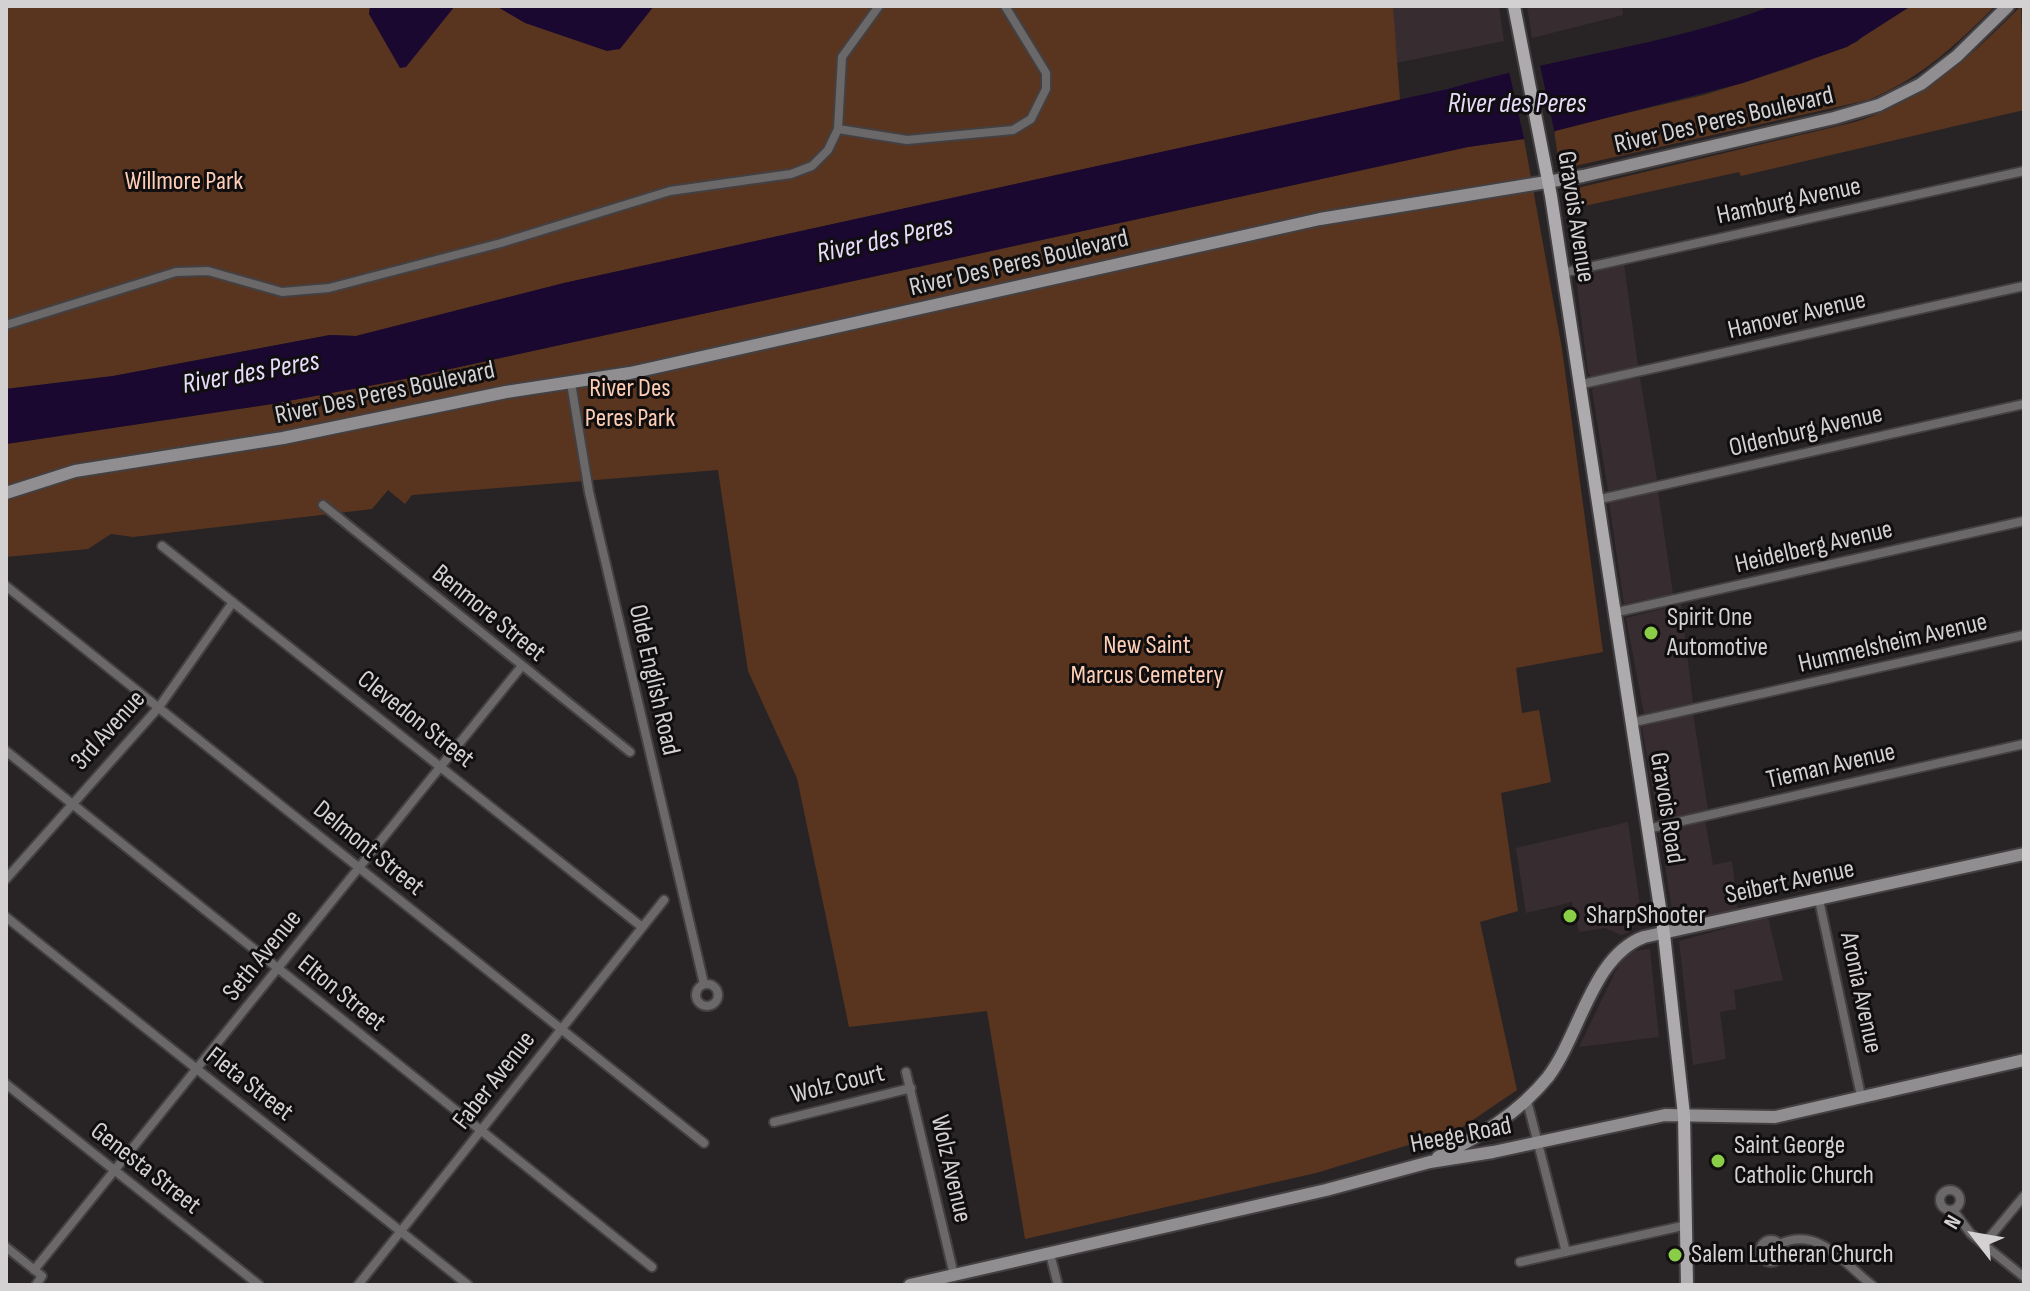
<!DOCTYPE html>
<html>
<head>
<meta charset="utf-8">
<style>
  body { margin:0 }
  #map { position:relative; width:2030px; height:1291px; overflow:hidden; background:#282426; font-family:"Sofia Sans Condensed",sans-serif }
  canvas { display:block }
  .frame { position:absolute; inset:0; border:8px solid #d4d1d2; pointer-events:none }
  .north { position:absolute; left:1934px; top:1195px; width:80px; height:80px; -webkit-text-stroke:6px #100e0f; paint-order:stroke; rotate:301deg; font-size:22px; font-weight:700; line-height:32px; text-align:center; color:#d4d1d2 }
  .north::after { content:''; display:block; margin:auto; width:28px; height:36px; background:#d4d1d2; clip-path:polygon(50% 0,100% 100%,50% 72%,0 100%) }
</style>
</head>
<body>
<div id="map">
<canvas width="2030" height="1291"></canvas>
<div class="frame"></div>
<div class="north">N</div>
</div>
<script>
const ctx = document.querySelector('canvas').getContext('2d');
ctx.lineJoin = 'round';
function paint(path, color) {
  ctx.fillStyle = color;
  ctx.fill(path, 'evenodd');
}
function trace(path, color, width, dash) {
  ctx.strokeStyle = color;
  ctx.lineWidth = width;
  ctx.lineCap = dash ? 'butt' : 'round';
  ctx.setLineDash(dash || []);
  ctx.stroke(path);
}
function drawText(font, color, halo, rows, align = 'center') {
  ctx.font = font + ' "Sofia Sans Condensed",sans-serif';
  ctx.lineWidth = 6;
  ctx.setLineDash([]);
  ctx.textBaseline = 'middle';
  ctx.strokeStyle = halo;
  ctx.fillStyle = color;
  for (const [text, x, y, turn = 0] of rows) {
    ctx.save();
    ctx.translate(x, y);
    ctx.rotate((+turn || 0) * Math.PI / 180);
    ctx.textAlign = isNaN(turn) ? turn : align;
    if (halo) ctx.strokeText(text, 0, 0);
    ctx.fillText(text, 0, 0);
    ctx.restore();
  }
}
paint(new Path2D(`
  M 1393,6 L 1499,6 L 1504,41 L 1396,63 Z
  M 1527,6 L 1622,6 L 1623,15 L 1532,38 Z
  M 1624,264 L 1638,366 L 1591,377 L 1588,372 L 1576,278 L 1581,272 Z
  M 1640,378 L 1657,480 L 1608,491 L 1592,390 L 1597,384 Z
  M 1658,491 L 1673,594 L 1624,604 L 1609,502 Z
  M 1681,604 L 1693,703 L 1644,714 L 1626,618 Z
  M 1693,713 L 1708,810 L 1663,820 L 1657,815 L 1642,727 Z
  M 1705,820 L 1713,865 L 1732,861 L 1738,913 L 1679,922 L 1673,917 L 1660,833 L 1661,830 Z
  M 1628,822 L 1642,918 L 1628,933 L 1621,935 L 1605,928 L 1579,932 L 1572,902 L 1526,913 L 1516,848 Z
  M 1768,917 L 1783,980 L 1734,990 L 1736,1009 L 1720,1012 L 1726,1059 L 1693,1065 L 1679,941 Z
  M 1650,949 L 1659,1037 L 1579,1047 L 1620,962 L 1631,951 Z`), '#372c30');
paint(new Path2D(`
  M 6,6 L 1393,6 L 1400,100 L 564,283 L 356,336 L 330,335 L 113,376 L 6,389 Z
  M 1911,6 L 1995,6 C 1956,45 1920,79 1868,100 L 1566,168 L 1559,164 L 1554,130 L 1704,95 L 1792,67 L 1857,42 L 1869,29 Z
  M 2021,6 L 2024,110 L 1741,176 L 1739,172 L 1566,210 L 1564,196 L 1569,190 L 1855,122 C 1925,100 1970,57 2021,6 Z
  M 1524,139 L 1562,349 L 1603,652 L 1516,668 L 1522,713 L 1539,710 L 1551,782 L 1501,793 L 1518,911 L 1480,922 L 1517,1090 L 1458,1130 L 1316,1173 L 1025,1239 L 987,1011 L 849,1027 L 797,778 L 748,671 L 718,470 L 412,495 L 405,504 L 388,490 L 372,509 L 133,537 L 111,534 L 88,549 L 6,557 L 6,444 L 272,404 L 395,381 L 1468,147 Z`), '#59351f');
paint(new Path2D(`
  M 370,6 L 455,6 L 406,67 L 400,68 L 369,14 Z
  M 496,6 L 654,6 L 620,49 L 607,51 L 525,23 Z
  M 1772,6 L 1911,6 L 1847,47 L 1743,83 L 1524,139 L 1468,147 L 395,381 L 272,404 L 6,444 L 6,389 L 113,376 L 330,335 L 356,336 L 564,283 L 1448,89 C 1555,57 1666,46 1772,6 Z`), '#1a0831');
paint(new Path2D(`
  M 1539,61 L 1555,134 L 1525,143 L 1508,67 Z`), '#282426');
const street = new Path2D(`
  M 838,129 L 842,57 L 879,6
  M 1562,273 L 2024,171
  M 6,325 L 176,272 L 208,271 L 282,292 L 329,288 L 501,243 L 670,191 L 791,174 L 812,166 L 828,150 L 838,129 L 907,140 L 1013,130 L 1031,119 L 1046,89 L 1046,73 L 1005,6
  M 571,383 L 589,492 L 704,984
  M 1578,385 L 2024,286
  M 1596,500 L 2024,404
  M 323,505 L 630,752
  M 162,546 L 642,927
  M 6,586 L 704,1143
  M 1613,613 L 2024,521
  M 1630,723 L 2024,635
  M 6,751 L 652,1267
  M 1647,829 L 2024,744
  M 6,879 L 159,707 L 233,602
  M 1819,900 L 1861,1096
  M 6,917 L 468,1285
  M696 995a11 11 0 1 1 22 0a11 11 0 1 1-22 0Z
  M 906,1072 L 954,1275
  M 6,1084 L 259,1285
  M 1527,1101 L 1566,1252
  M 774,1122 L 911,1088
  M1940 1200a10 10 0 1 1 20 0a10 10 0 1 1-20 0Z
  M 1953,1210 L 1971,1234 L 2024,1277
  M1760 1251a11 11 0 1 1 22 0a11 11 0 1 1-22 0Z
  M 1780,1244 C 1819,1226 1843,1263 1872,1285
  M 1984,1244 L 2024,1196
  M 6,1247 L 42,1276 L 36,1285
  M 1050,1254 L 1058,1285
  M 1520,1262 L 1687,1225
  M 34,1270 L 521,667
  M 358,1285 L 664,900`);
const secondary = new Path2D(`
  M 6,493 L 75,471 L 283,438 L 506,392 L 630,373 L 1320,219 L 1583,176 L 1834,118 L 1879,105 L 1921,84 L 1957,56 L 2008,6
  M 1438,1157 C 1480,1136 1518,1114 1548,1077 C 1580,1035 1592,956 1644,937 L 2024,854
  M 910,1285 L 1326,1190 L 1430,1162 L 1493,1152 L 1665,1115 L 1775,1117 L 2024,1060`);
const primary = new Path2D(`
  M 1514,6 L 1551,196 L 1664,934 L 1684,1115 L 1687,1285`);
trace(street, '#444042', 12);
trace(secondary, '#444042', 16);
trace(primary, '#444042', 16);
trace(street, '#6a6869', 8);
trace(secondary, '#908e90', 12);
trace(primary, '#aeabae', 12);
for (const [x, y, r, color] of [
  [1651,633,8,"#8ace48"],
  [1570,916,8,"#8ace48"],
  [1718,1161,8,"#8ace48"],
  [1675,1255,8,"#8ace48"]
]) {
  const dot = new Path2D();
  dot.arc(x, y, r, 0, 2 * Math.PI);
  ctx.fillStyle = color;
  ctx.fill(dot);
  trace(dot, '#100e0f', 3);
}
drawText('26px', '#d4d1d2', '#100e0f', [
  ["River Des Peres Boulevard",1724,121,-13],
  ["Hamburg Avenue",1789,202,-12],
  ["Gravois Avenue",1575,217,81],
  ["River Des Peres Boulevard",1019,264,-13],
  ["Hanover Avenue",1797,316,-13],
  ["River Des Peres Boulevard",385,394,-12],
  ["Oldenburg Avenue",1806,432,-13],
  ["Heidelberg Avenue",1814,548,-13],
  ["Benmore Street",488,614,39],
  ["Hummelsheim Avenue",1893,644,-13],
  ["Olde English Road",653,680,77],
  ["Clevedon Street",415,720,38],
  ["3rd Avenue",109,731,-48],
  ["Tieman Avenue",1831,767,-13],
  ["Gravois Road",1666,808,81],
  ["Delmont Street",368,849,39],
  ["Seibert Avenue",1790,883,-12],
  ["Seth Avenue",263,956,-51],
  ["Aronia Avenue",1860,993,78],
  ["Elton Street",341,994,39],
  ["Faber Avenue",495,1081,-52],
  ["Fleta Street",249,1085,38],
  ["Wolz Court",838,1085,-14],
  ["Heege Road",1461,1136,-11],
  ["Genesta Street",145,1169,38],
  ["Wolz Avenue",950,1169,77]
]);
drawText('26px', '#fdceb5', '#100e0f', [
  ["Willmore Park",184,182],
  ["River Des",630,389],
  ["Peres Park",630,419],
  ["New Saint",1147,646],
  ["Marcus Cemetery",1147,676]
]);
drawText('26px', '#d4d1d2', '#100e0f', [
  ["Spirit One",1667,618],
  ["Automotive",1667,648],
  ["SharpShooter",1586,916],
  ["Saint George",1734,1146],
  ["Catholic Church",1734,1176],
  ["Salem Lutheran Church",1691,1255]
], 'left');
drawText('italic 28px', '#e5dcfa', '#100e0f', [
  ["River des Peres",1517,105],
  ["River des Peres",885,241,-12],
  ["River des Peres",251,374,-10]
]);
</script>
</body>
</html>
